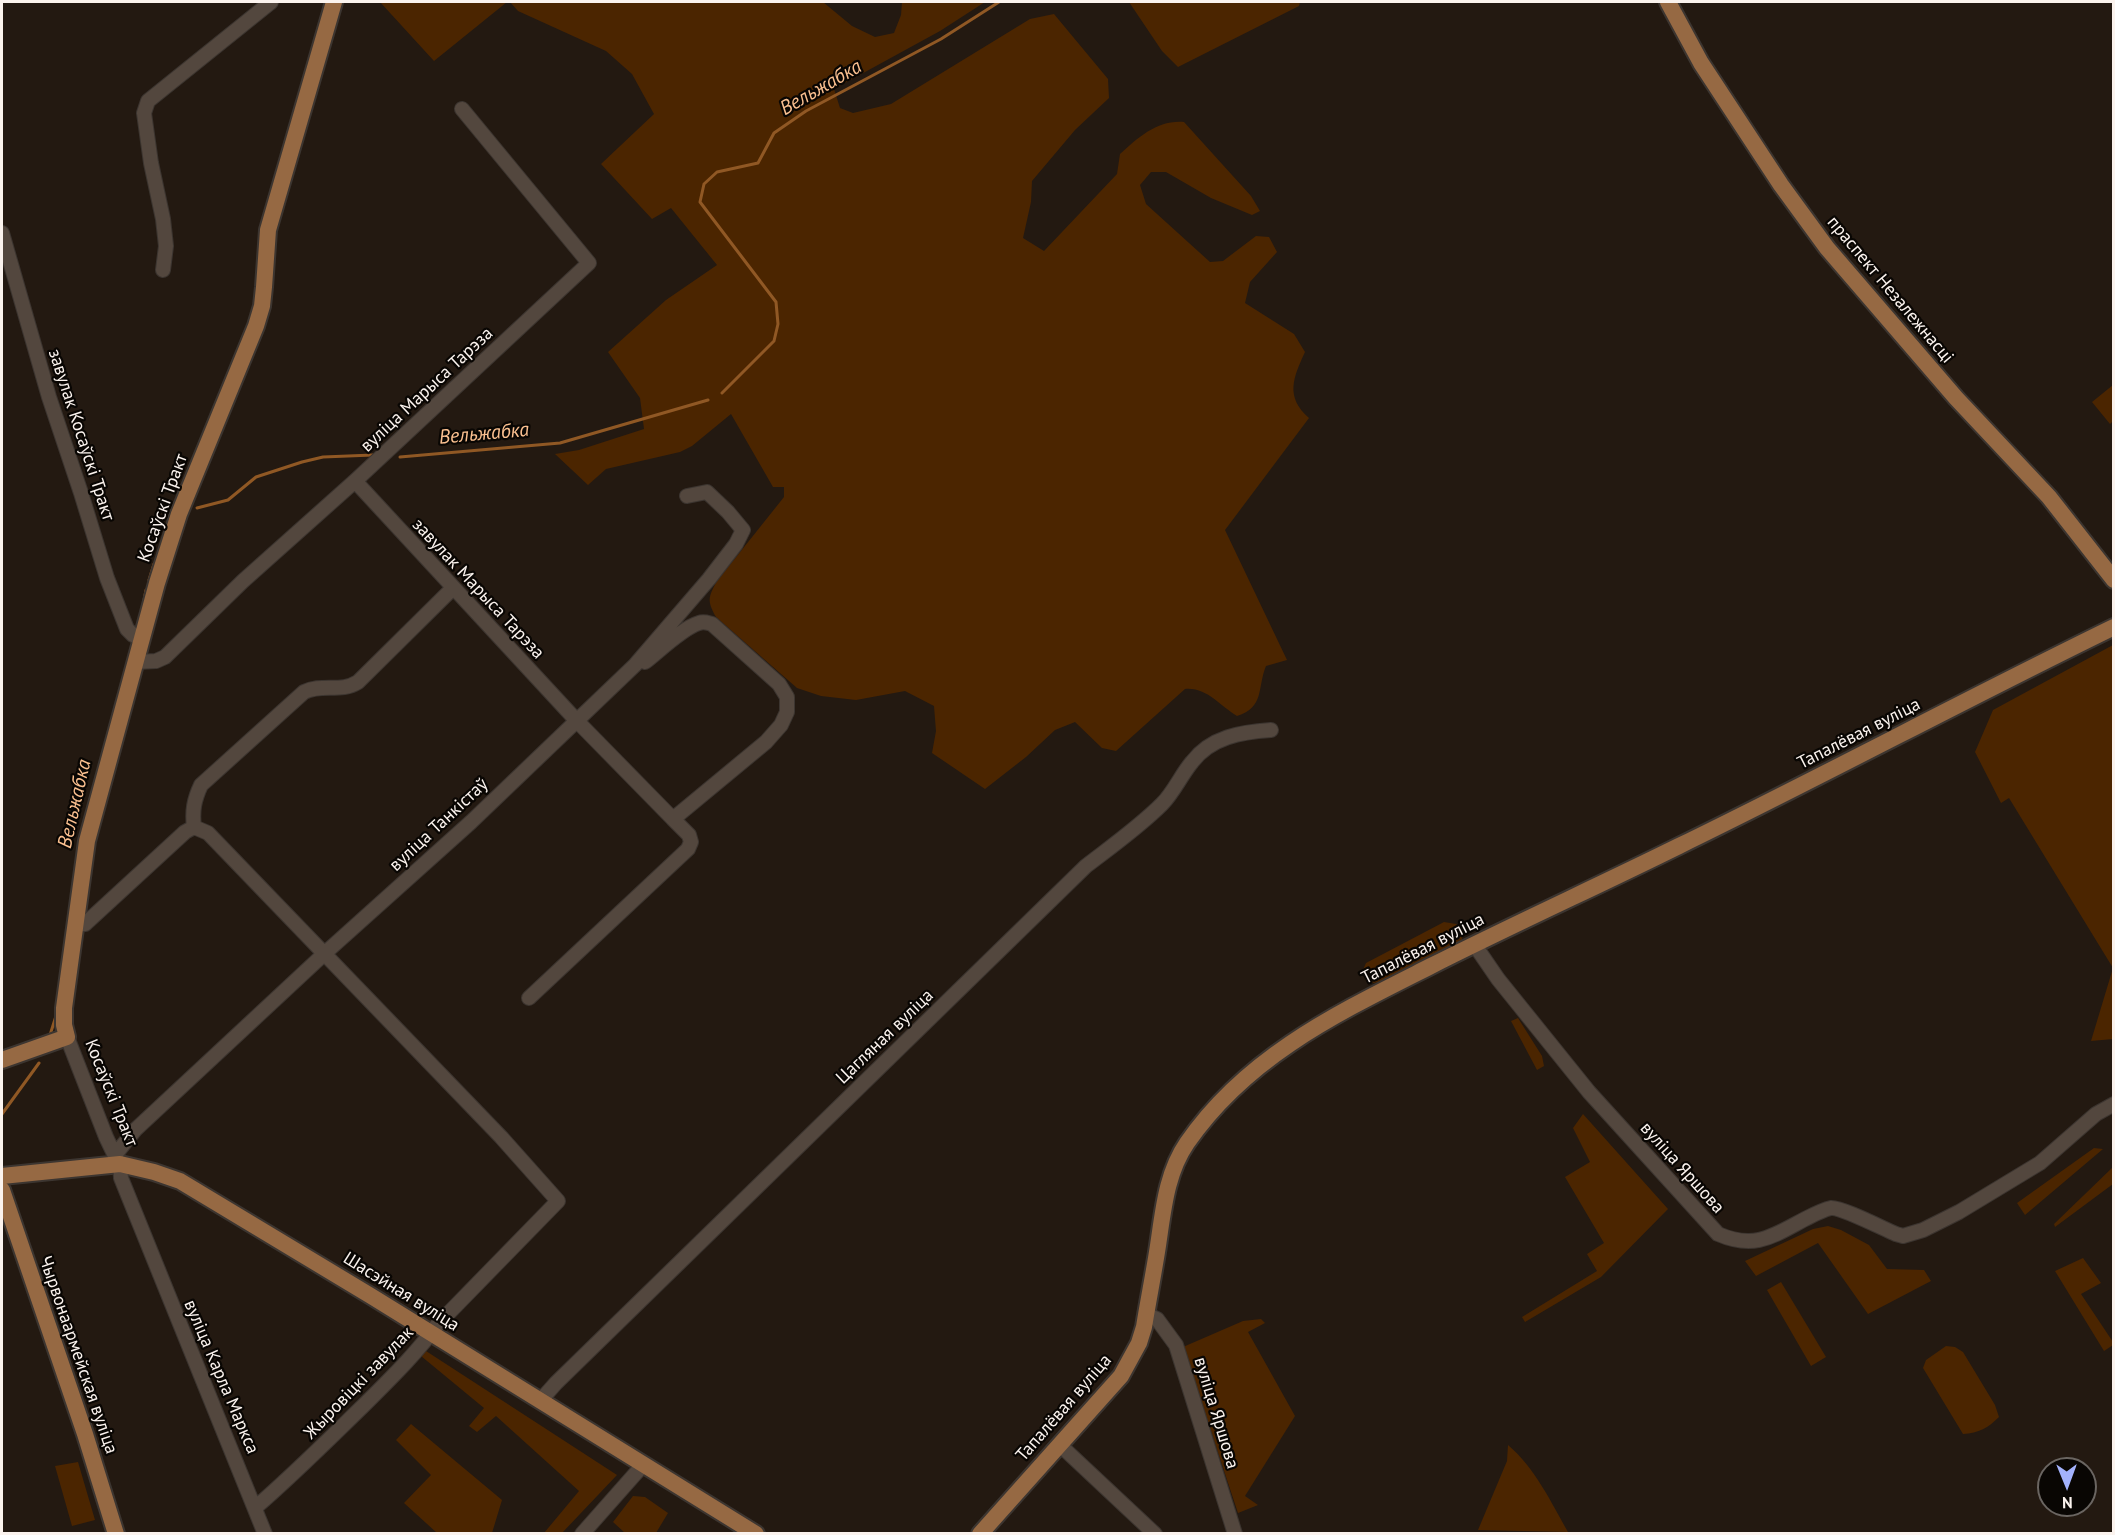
<!DOCTYPE html>
<html>
<head>
<meta charset="utf-8">
<style>
  body { margin:0 }
  #map { position:relative; width:2115px; height:1535px; overflow:hidden; background:#231911; font-family:"PT Sans",sans-serif }
  canvas { display:block }
  .frame { position:absolute; inset:0; border:3px solid #fbf3ee; pointer-events:none }
  .north { position:absolute; left:2037px; top:1457px; width:60px; height:60px; box-sizing:border-box; background:#090603; border:2px solid #6a6561; border-radius:50%; rotate:179deg; font-size:16px; font-weight:700; line-height:24px; text-align:center; color:#fbf3ee }
  .north::after { content:''; display:block; margin:auto; width:21px; height:27px; background:#a3b2fc; clip-path:polygon(50% 0,100% 100%,50% 72%,0 100%) }
</style>
</head>
<body>
<div id="map">
<canvas width="2115" height="1535"></canvas>
<div class="frame"></div>
<div class="north">N</div>
</div>
<script>
const ctx = document.querySelector('canvas').getContext('2d');
ctx.lineJoin = 'round';
function paint(path, color) {
  ctx.fillStyle = color;
  ctx.fill(path, 'evenodd');
}
function trace(path, color, width, dash) {
  ctx.strokeStyle = color;
  ctx.lineWidth = width;
  ctx.lineCap = dash ? 'butt' : 'round';
  ctx.setLineDash(dash || []);
  ctx.stroke(path);
}
function drawText(font, color, halo, rows, align = 'center') {
  ctx.font = font + ' "PT Sans",sans-serif';
  ctx.lineWidth = 4.5;
  ctx.setLineDash([]);
  ctx.textBaseline = 'middle';
  ctx.strokeStyle = halo;
  ctx.fillStyle = color;
  for (const [text, x, y, turn = 0] of rows) {
    ctx.save();
    ctx.translate(x, y);
    ctx.rotate((+turn || 0) * Math.PI / 180);
    ctx.textAlign = isNaN(turn) ? turn : align;
    if (halo) ctx.strokeText(text, 0, 0);
    ctx.fillText(text, 0, 0);
    ctx.restore();
  }
}
paint(new Path2D(`
  M 380,2 L 507,2 L 434,61 Z
  M 510,2 L 823,2 L 852,26 L 875,37 L 894,33 L 901,15 L 902,2 L 985,2 L 940,31 L 834,89 L 840,108 L 853,113 L 891,104 L 1030,19 L 1054,14 L 1108,79 L 1109,98 L 1075,130 L 1032,181 L 1031,202 L 1023,238 L 1044,251 L 1117,174 L 1120,154 C 1139,137 1157,120 1184,122 L 1251,196 L 1260,211 L 1252,215 L 1211,198 L 1166,172 L 1151,172 L 1140,185 L 1146,204 L 1210,262 L 1223,261 L 1256,236 L 1269,237 L 1277,252 L 1250,282 L 1245,303 L 1294,334 L 1305,352 C 1293,378 1285,397 1309,418 L 1225,530 L 1287,660 L 1266,666 C 1257,688 1265,707 1237,716 C 1220,706 1207,687 1185,689 L 1116,751 L 1102,748 L 1075,722 L 1055,730 L 1026,757 L 985,789 L 932,753 L 936,731 L 934,706 L 905,691 L 856,700 L 821,696 L 797,688 L 716,617 C 707,601 708,597 717,581 L 784,497 L 784,487 L 773,487 L 731,414 L 692,446 L 680,452 L 606,469 L 588,485 L 555,454 L 579,450 L 644,429 L 640,398 L 608,352 L 666,300 L 717,265 L 671,208 L 652,219 L 601,164 L 654,114 L 632,74 L 606,51 L 518,11 Z
  M 1129,2 L 1300,2 L 1299,6 L 1178,67 L 1162,51 Z
  M 2113,385 L 2113,421 L 2110,424 L 2092,402 Z
  M 2113,645 L 2113,1039 L 2091,1041 L 2113,968 L 2009,798 L 2001,803 L 1975,752 L 1993,710 Z
  M 1444,922 L 1456,924 L 1463,930 L 1462,940 L 1454,947 L 1385,980 L 1374,983 L 1366,981 L 1362,972 L 1366,963 Z
  M 1518,1018 L 1542,1056 L 1544,1066 L 1537,1070 L 1511,1021 Z
  M 1583,1114 L 1668,1209 L 1601,1277 L 1525,1322 L 1522,1317 L 1597,1271 L 1587,1254 L 1604,1243 L 1565,1177 L 1590,1162 L 1573,1128 Z
  M 2094,1148 L 2103,1149 L 2025,1215 L 2017,1203 Z
  M 2113,1167 L 2113,1184 L 2055,1227 L 2054,1224 Z
  M 1828,1226 L 1841,1230 L 1869,1245 L 1887,1269 L 1924,1270 L 1931,1281 L 1868,1314 L 1818,1243 L 1756,1276 L 1745,1261 L 1813,1229 Z
  M 2083,1258 L 2101,1283 L 2081,1294 L 2113,1342 L 2113,1345 L 2104,1351 L 2055,1271 Z
  M 1781,1282 L 1826,1357 L 1811,1366 L 1767,1290 Z
  M 1261,1319 L 1265,1323 L 1248,1332 L 1295,1416 L 1245,1496 L 1258,1505 L 1238,1513 L 1183,1347 L 1243,1321 Z
  M 1946,1346 L 1955,1347 L 1963,1352 L 1995,1405 L 1999,1417 C 1988,1428 1979,1433 1963,1434 L 1923,1368 L 1926,1360 Z
  M 426,1351 L 617,1475 L 562,1533 L 544,1533 L 579,1491 L 496,1416 L 477,1432 L 469,1426 L 484,1408 L 421,1356 Z
  M 411,1424 L 502,1500 L 492,1533 L 437,1533 L 404,1503 L 431,1475 L 396,1440 Z
  M 1508,1445 C 1535,1468 1551,1502 1568,1532 L 1478,1530 L 1507,1461 Z
  M 78,1462 L 95,1520 L 72,1526 L 55,1466 Z
  M 633,1496 L 645,1497 L 668,1513 L 656,1533 L 625,1533 L 613,1522 Z`), '#4b2500');
trace(new Path2D(`
  M 722,393 L 774,341 L 778,324 L 776,302 L 700,202 L 704,184 L 717,172 L 758,163 L 774,133 L 806,111 L 941,39 L 999,2
  M 400,457 L 560,443 L 708,400
  M 197,508 L 228,500 L 256,477 L 302,462 L 323,457 L 373,455
  M 149,580 L 154,564
  M 144,600 L 146,590
  M 50,1035 L 56,1016
  M 2,1114 L 39,1063`), '#905824', 3);
const minor = new Path2D(`
  M 2,233 L 49,397 L 81,493 L 107,578 L 127,629 L 133,635 L 142,640
  M 163,270 L 166,246 L 163,219 L 151,163 L 144,113 L 148,101 L 271,2
  M 355,481 L 576,720 L 673,819 L 766,742 L 781,725 L 787,712 L 787,697 L 779,684 L 712,624 C 708,623 704,621 699,623 C 684,627 658,652 645,662
  M 136,662 L 156,661 L 165,657 L 243,581 L 355,481 L 589,263 L 462,109
  M 194,827 C 192,811 194,800 201,785 L 304,692 C 322,683 341,693 358,682 L 453,588
  M 75,925 L 85,924 L 185,832 L 194,827 L 208,833 L 501,1137 L 558,1201 L 438,1324 C 416,1354 389,1380 363,1406 C 328,1440 293,1475 256,1507
  M 1474,944 L 1498,979 L 1589,1092 L 1718,1234 C 1755,1250 1773,1236 1805,1219 C 1813,1215 1822,1210 1831,1208 C 1841,1207 1884,1229 1896,1234 L 1903,1236 L 1923,1230 L 1959,1212 L 2040,1163 L 2096,1114 L 2114,1104
  M 529,998 L 688,849 L 691,842 L 689,835 L 673,819
  M 67,1037 L 106,1137 L 117,1160
  M 115,1155 L 135,1130 L 324,954 L 471,822 L 635,665 L 709,579 L 736,544 L 743,530 L 728,512 L 707,492 L 687,496
  M 120,1164 L 121,1178 L 265,1534
  M 1146,1314 L 1157,1319 L 1176,1345 L 1235,1534
  M 540,1401 L 556,1383 L 1086,866 C 1112,846 1139,827 1162,804 C 1174,792 1181,775 1192,762 C 1211,737 1241,732 1271,730
  M 1060,1445 L 1155,1534
  M 582,1534 L 643,1465`);
const major = new Path2D(`
  M 1668,2 L 1701,63 L 1781,185 L 1827,248 L 1956,398 L 2049,497 L 2114,580
  M 2,1060 L 67,1037 L 64,1025 L 64,1008 L 87,841 L 157,583 L 179,514 L 256,326 L 262,306 L 264,287 L 268,230 L 334,2
  M 2,1176 L 120,1164 L 154,1172 L 180,1181 L 371,1296 L 756,1534
  M 2,1190 L 85,1434 L 116,1534
  M 980,1534 L 1121,1376 L 1139,1343 L 1144,1327 C 1148,1302 1153,1277 1157,1252 C 1163,1215 1165,1175 1187,1143 C 1247,1056 1338,1013 1429,967 C 1512,925 1596,887 1679,846 C 1825,775 1968,698 2114,627`);
trace(minor, '#3c3530', 16);
trace(major, '#3c3530', 20);
trace(minor, '#53473e', 14);
trace(major, '#966943', 16);
drawText('18px', '#fbf3ee', '#090603', [
  ["праспект Незалежнасці",1890,290,50],
  ["вуліца Марыса Тарэза",427,390,-43],
  ["завулак Косаўскі Тракт",81,435,72],
  ["Косаўскі Тракт",163,508,-70],
  ["завулак Марыса Тарэза",478,589,47],
  ["Тапалёвая вуліца",1859,734,-27],
  ["вуліца Танкістаў",439,825,-43],
  ["Тапалёвая вуліца",1423,949,-27],
  ["Цагляная вуліца",885,1037,-44],
  ["Косаўскі Тракт",111,1093,68],
  ["вуліца Яршова",1682,1168,48],
  ["Шасэйная вуліца",401,1292,32],
  ["Чырвонаармейская вуліца",78,1355,71],
  ["вуліца Карла Маркса",221,1377,67],
  ["Жыровіцкі завулак",359,1383,-46],
  ["Тапалёвая вуліца",1064,1408,-49],
  ["вуліца Яршова",1216,1413,73]
]);
drawText('italic 20px', '#fbc090', '#090603', [
  ["Вельжабка",821,88,-30],
  ["Вельжабка",484,434,-5],
  ["Вельжабка",75,804,-77]
]);
</script>
</body>
</html>
